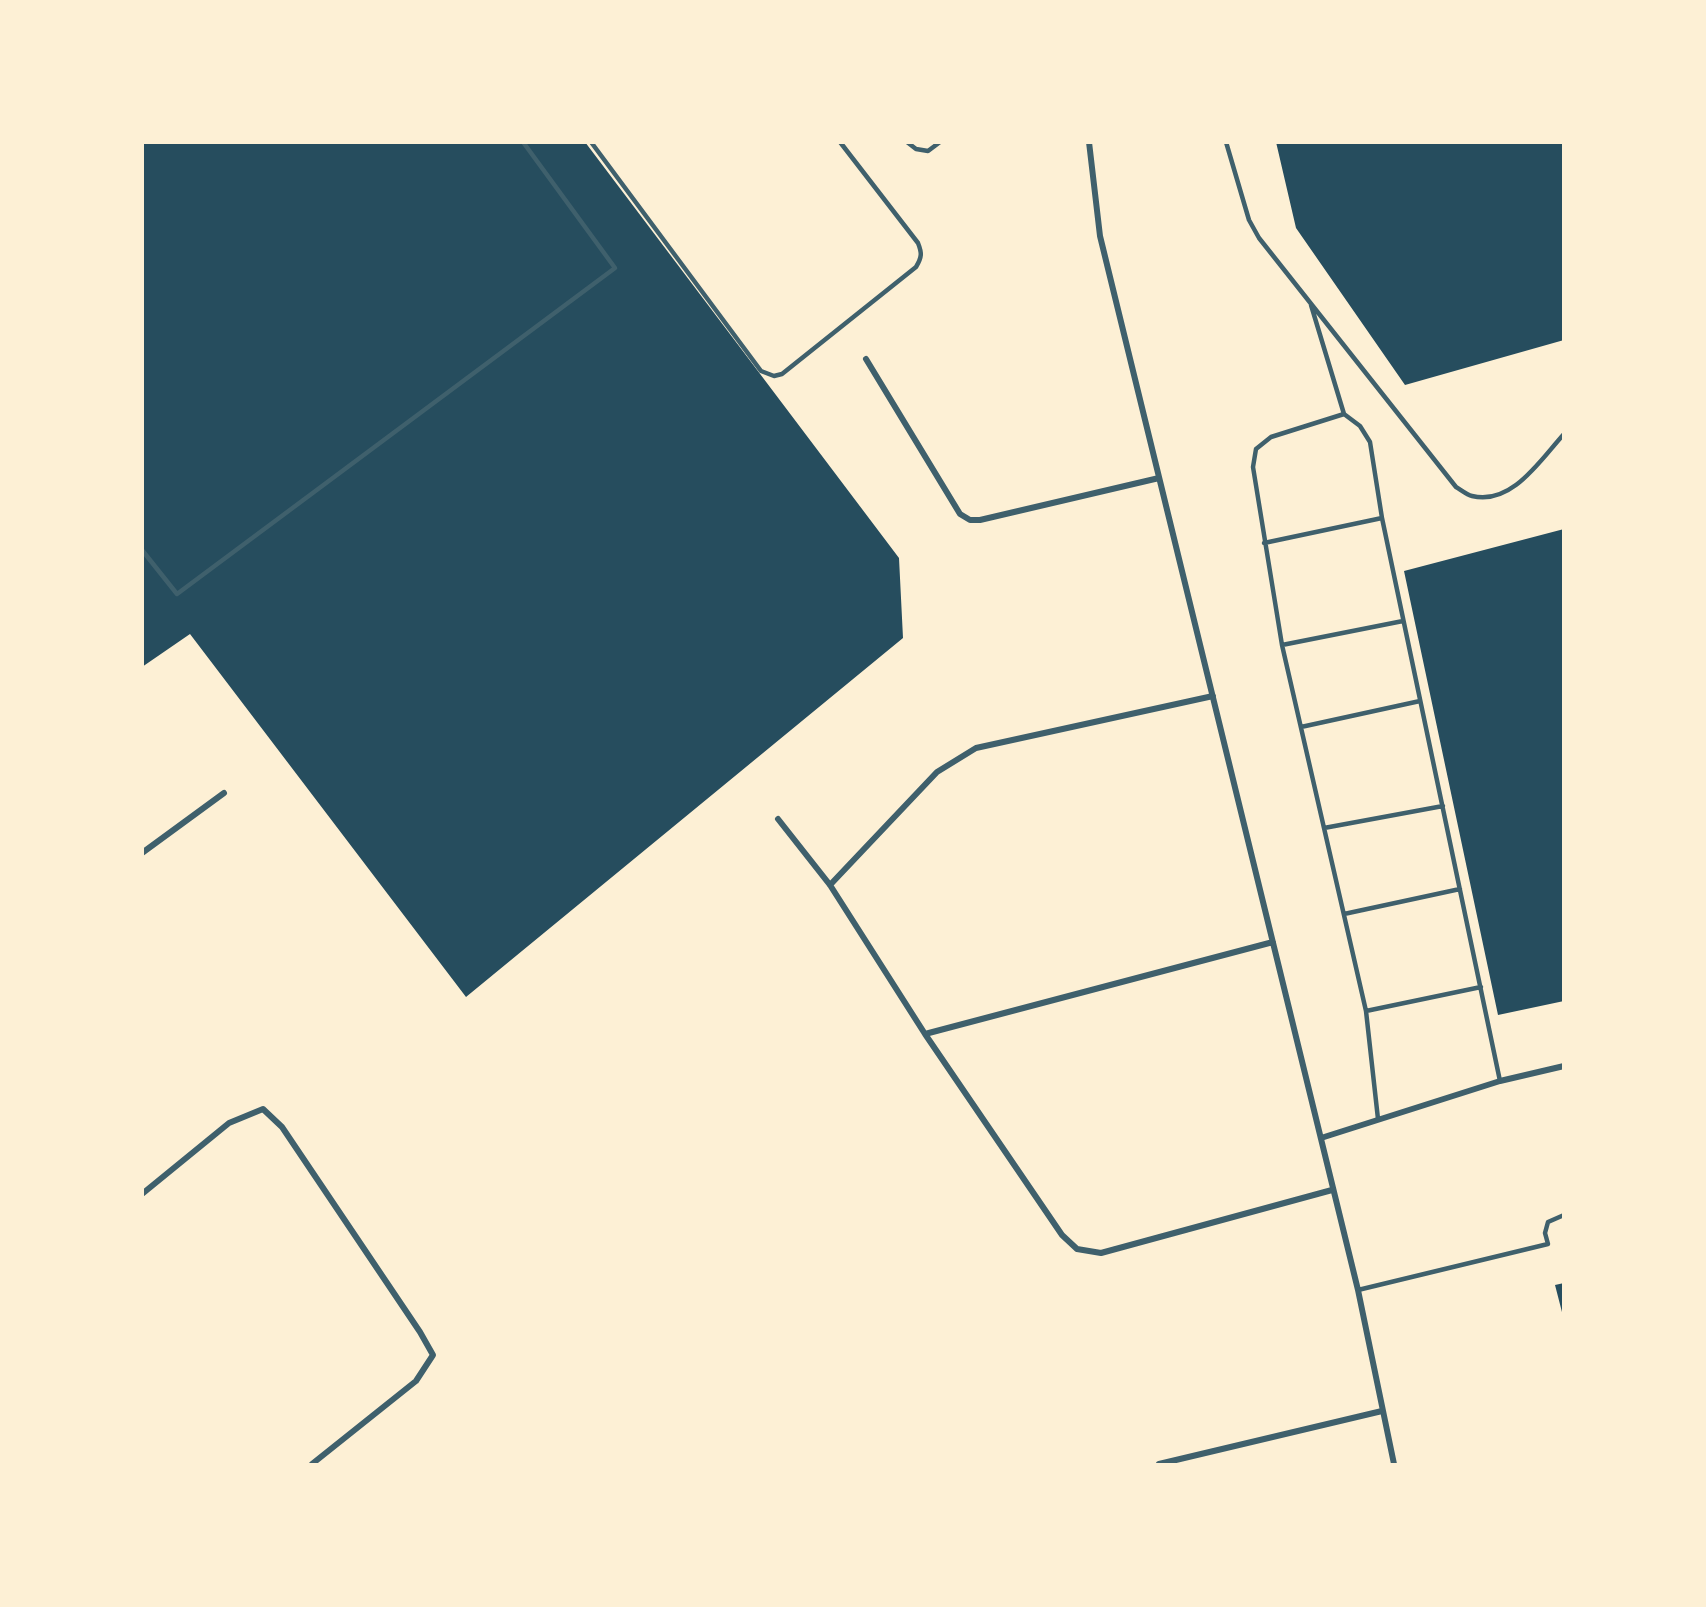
<!DOCTYPE html>
<html>
<head>
<meta charset="utf-8">
<style>
  body { margin:0 }
  #map { position:relative; width:1706px; height:1607px; overflow:hidden; background:#fdf0d5; font-family:Cabin,sans-serif }
  canvas { display:block }
  .frame { position:absolute; inset:0; border:144px solid #fdf0d5; pointer-events:none }
</style>
</head>
<body>
<div id="map">
<canvas width="1706" height="1607"></canvas>
<div class="frame"></div>
</div>
<script>
const ctx = document.querySelector('canvas').getContext('2d');
ctx.lineJoin = 'round';
function paint(path, color) {
  ctx.fillStyle = color;
  ctx.fill(path, 'evenodd');
}
function trace(path, color, width, dash) {
  ctx.strokeStyle = color;
  ctx.lineWidth = width;
  ctx.lineCap = dash ? 'butt' : 'round';
  ctx.setLineDash(dash || []);
  ctx.stroke(path);
}
paint(new Path2D(`
  M 142,142 L 585,142 L 899,558 L 903,638 L 466,997 L 190,634 L 142,667 Z
  M 1276,142 L 1564,142 L 1564,340 L 1405,385 L 1296,228 Z
  M 1564,529 L 1564,1001 L 1498,1015 L 1404,571 Z
  M 1564,1283 L 1564,1316 L 1563,1316 L 1555,1285 Z`), '#264d5e');
trace(new Path2D(`
  M 591,142 L 761,371 L 774,376 L 782,374 L 916,267 C 922,257 922,253 918,243 L 840,142
  M 907,142 L 916,149 L 928,151 L 940,142
  M 1226,142 L 1249,220 L 1259,238 L 1456,487 C 1461,490 1467,495 1472,496 C 1512,506 1541,459 1564,434
  M 1311,305 L 1344,414 L 1271,437 L 1256,449 L 1253,467 L 1282,645 L 1366,1011 L 1378,1119
  M 1344,414 L 1360,426 L 1370,442 L 1382,518 L 1500,1081
  M 1264,543 L 1382,518
  M 142,550 L 177,594 L 615,268 L 523,142
  M 1282,645 L 1403,621
  M 1301,727 L 1420,701
  M 1324,828 L 1443,806
  M 1344,914 L 1460,889
  M 1366,1011 L 1481,987
  M 1358,1290 L 1548,1244 L 1545,1233 L 1548,1222 L 1564,1215`), '#3f606c', 4.5);
trace(new Path2D(`
  M 1089,142 L 1100,236 L 1358,1290 L 1394,1464
  M 866,359 L 960,514 L 970,520 L 980,520 L 1159,478
  M 778,819 L 830,885 L 925,1034 L 1062,1235 L 1077,1249 L 1101,1253 L 1332,1190
  M 142,853 L 224,793
  M 830,885 L 937,772 L 976,748 L 1213,696
  M 925,1034 L 1273,942
  M 1321,1138 L 1500,1081 L 1564,1066
  M 142,1194 L 229,1123 L 263,1109 L 282,1127 L 420,1332 L 433,1355 L 416,1381 L 312,1464
  M 1159,1464 L 1382,1411`), '#3f606c', 6);
</script>
</body>
</html>
